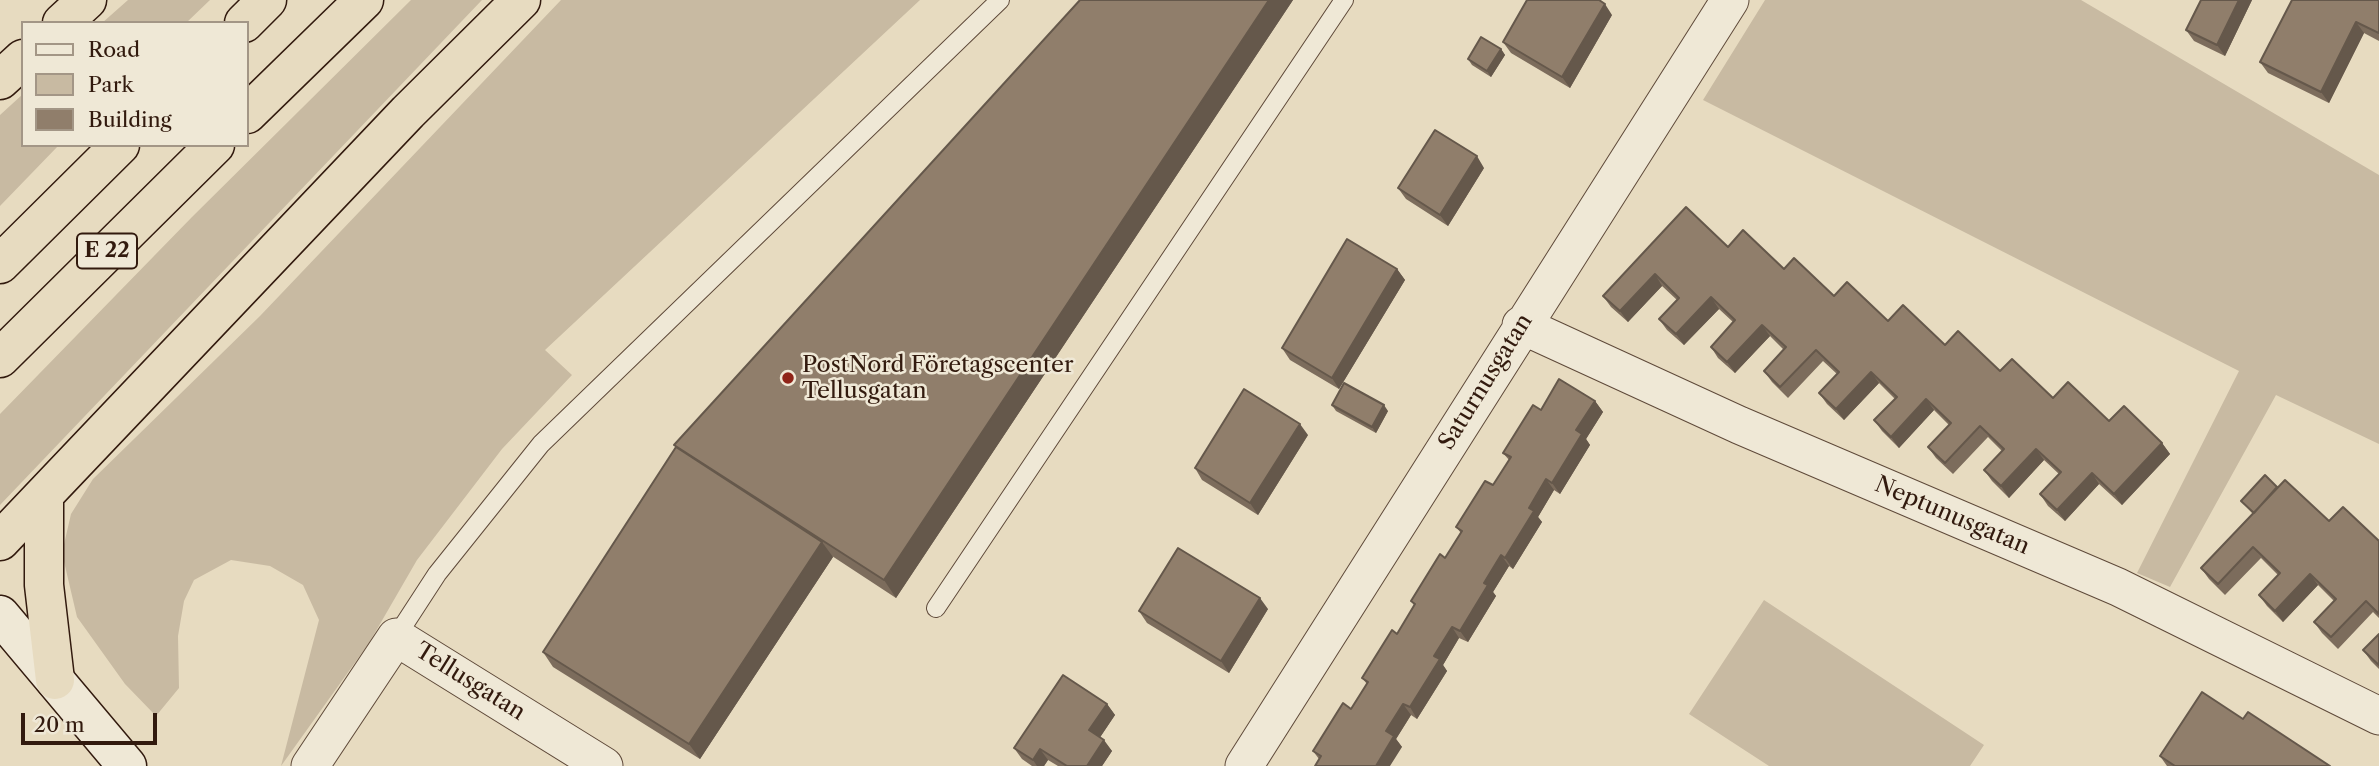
<!DOCTYPE html>
<html>
<head>
<meta charset="utf-8">
<style>
  body { margin:0 }
  #map { position:relative; width:2379px; height:766px; overflow:hidden; background:#e7dbc0; font-family:"Libre Caslon Text",serif }
  canvas { display:block }
  .legend { position:absolute; left:21px; top:21px; width:228px; height:126px; box-sizing:border-box; background:#efe8d6; border:2px solid #a39686; margin:0; padding:9px 12px; list-style:none; font-size:21px; color:#321a0e }
  .legend li { display:flex; align-items:center; gap:14px; height:35px }
  .legend b { width:35px; border:2px solid #a39686 }
  .scale { position:absolute; left:21px; top:713px; width:136px; height:32px; box-sizing:border-box; border:4px solid #321a0e; border-top:0; padding-left:9px; font-size:21px; line-height:24px; white-space:nowrap; color:#321a0e; -webkit-text-stroke:5px #efe8d6; paint-order:stroke }
</style>
</head>
<body>
<div id="map">
<canvas width="2379" height="766"></canvas>
<ul class="legend">
<li><b style="height:9px;background:#efe8d6"></b>Road</li>
<li><b style="height:19px;background:#c8baa2"></b>Park</li>
<li><b style="height:19px;background:#907e6b"></b>Building</li>
</ul>
<div class="scale">20 m</div>
</div>
<script>
const ctx = document.querySelector('canvas').getContext('2d');
ctx.lineJoin = 'round';
function paint(path, color) {
  ctx.fillStyle = color;
  ctx.fill(path, 'evenodd');
}
function trace(path, color, width, dash) {
  ctx.strokeStyle = color;
  ctx.lineWidth = width;
  ctx.lineCap = dash ? 'butt' : 'round';
  ctx.setLineDash(dash || []);
  ctx.stroke(path);
}
function drawText(font, color, halo, rows, align = 'center') {
  ctx.font = font + ' "Libre Caslon Text",serif';
  ctx.lineWidth = 5;
  ctx.setLineDash([]);
  ctx.textBaseline = 'middle';
  ctx.strokeStyle = halo;
  ctx.fillStyle = color;
  for (const [text, x, y, turn = 0] of rows) {
    ctx.save();
    ctx.translate(x, y);
    ctx.rotate((+turn || 0) * Math.PI / 180);
    ctx.textAlign = isNaN(turn) ? turn : align;
    if (halo) ctx.strokeText(text, 0, 0);
    ctx.fillText(text, 0, 0);
    ctx.restore();
  }
}
paint(new Path2D(`
  M 128,0 L 210,0 L 186,23 L 102,23 Z
  M 411,0 L 482,0 L 0,505 L 0,414 L 192,217 Z
  M 561,0 L 920,0 L 545,350 L 572,375 L 502,449 L 417,560 L 369,643 L 281,766 L 319,620 L 303,585 L 270,566 L 231,560 L 194,580 L 184,601 L 178,636 L 179,688 L 156,716 L 125,684 L 77,617 L 62,553 L 71,514 L 93,479 L 260,316 Z
  M 1765,0 L 2081,0 L 2379,175 L 2379,444 L 2276,395 L 2170,587 L 2137,573 L 2239,371 L 1703,100 Z
  M 23,94 L 23,145 L 59,145 L 0,206 L 0,115 Z
  M 1764,600 L 1984,745 L 1970,766 L 1769,766 L 1689,714 Z`), '#c8baa2');
const service = new Path2D(`
  M 936,608 L 1344,0
  M 396,637 L 437,574 L 541,444 L 1000,0`);
const minor = new Path2D(`
  M 1521,325 L 1739,425 L 2118,587 L 2379,716
  M 310,766 L 396,637 L 604,766
  M 1244,766 L 1730,0`);
const secondary = new Path2D(`
  M 0,615 L 127,766`);
const motorway = new Path2D(`
  M 62,23 L 87,0
  M 244,23 L 267,0
  M 0,80 L 23,59
  M 247,114 L 364,0
  M 0,264 L 120,145
  M 0,358 L 215,145
  M 44,496 L 44,585 L 55,680
  M 0,541 L 408,112 L 521,0`);
trace(service, '#5f4a3a', 20);
trace(minor, '#5f4a3a', 39);
trace(secondary, '#321a0e', 41);
trace(motorway, '#321a0e', 41);
trace(service, '#efe8d6', 18);
trace(minor, '#efe8d6', 37);
trace(secondary, '#efe8d6', 38);
trace(motorway, '#e7dbc0', 38);
paint(new Path2D(`
  M 1080,0 L 1293,0 L 896,598 L 832,556 L 833,557 L 700,759 L 553,667 L 543,652 L 676,447 L 674,445 Z
  M 2201,0 L 2252,0 L 2225,56 L 2194,41 L 2186,30 Z
  M 2379,0 L 2379,41 L 2364,33 L 2329,103 L 2268,73 L 2260,62 Z
  M 1612,15 L 1570,88 L 1511,53 L 1503,42 Z
  M 1501,49 L 1505,55 L 1491,77 L 1472,65 L 1468,59 Z
  M 1484,168 L 1448,226 L 1406,199 L 1398,188 Z
  M 1728,247 L 1784,269 L 1834,296 L 1888,321 L 1945,345 L 2053,398 L 2162,443 L 2170,454 L 2122,505 L 2099,484 L 2065,521 L 2048,506 L 2040,494 L 2059,474 L 2044,460 L 2009,498 L 1992,481 L 1984,470 L 2002,451 L 1988,437 L 1953,474 L 1936,458 L 1928,447 L 1949,425 L 1934,410 L 1899,448 L 1882,431 L 1874,420 L 1895,399 L 1879,383 L 1844,420 L 1827,404 L 1819,393 L 1837,374 L 1823,361 L 1788,398 L 1772,382 L 1764,371 L 1784,350 L 1770,336 L 1735,373 L 1718,358 L 1711,347 L 1733,322 L 1719,309 L 1684,345 L 1667,330 L 1659,319 L 1677,300 L 1662,286 L 1628,322 L 1611,307 L 1603,296 Z
  M 1397,269 L 1405,280 L 1339,389 L 1290,360 L 1282,348 Z
  M 1595,401 L 1603,412 L 1586,439 L 1590,445 L 1560,494 L 1554,490 L 1538,517 L 1542,522 L 1513,569 L 1509,566 L 1493,592 L 1496,596 L 1468,642 L 1459,638 L 1443,665 L 1447,671 L 1417,719 L 1411,715 L 1396,739 L 1402,747 L 1319,759 L 1313,751 L 1351,709 L 1367,684 L 1362,678 L 1397,634 L 1414,605 L 1411,601 L 1445,558 L 1461,533 L 1456,527 L 1493,485 L 1509,460 L 1503,453 L 1541,410 Z
  M 1332,405 L 1388,411 L 1376,433 L 1336,411 Z
  M 1308,435 L 1258,515 L 1202,480 L 1195,468 Z
  M 2277,487 L 2329,521 L 2379,541 L 2379,618 L 2373,612 L 2338,649 L 2322,633 L 2314,622 L 2334,601 L 2318,585 L 2283,622 L 2267,606 L 2259,595 L 2278,575 L 2261,558 L 2225,595 L 2209,579 L 2201,568 L 2253,514 L 2241,501 Z
  M 1268,609 L 1229,673 L 1147,623 L 1139,611 Z
  M 2379,634 L 2379,669 L 2371,661 L 2363,650 Z
  M 1107,704 L 1115,715 L 1100,737 L 1112,751 L 1102,766 L 1058,766 L 1048,760 L 1044,766 L 1032,766 L 1022,759 L 1014,748 Z
  M 2243,719 L 2330,766 L 2167,766 L 2160,756 Z`), '#7c6c5c');
paint(new Path2D(`
  M 1269,0 L 1293,0 L 896,598 L 884,580 Z
  M 2239,0 L 2252,0 L 2225,56 L 2217,45 Z
  M 1605,4 L 1612,15 L 1570,88 L 1562,77 Z
  M 2356,22 L 2364,33 L 2329,103 L 2321,92 Z
  M 1501,49 L 1505,55 L 1491,77 L 1487,71 Z
  M 1477,156 L 1484,168 L 1448,226 L 1440,215 Z
  M 1397,269 L 1405,280 L 1339,389 L 1332,378 Z
  M 1655,274 L 1662,286 L 1628,322 L 1620,311 Z
  M 1711,297 L 1719,309 L 1684,345 L 1676,334 Z
  M 1762,325 L 1770,336 L 1735,373 L 1727,362 Z
  M 1871,372 L 1879,383 L 1844,420 L 1836,409 Z
  M 1926,399 L 1934,410 L 1899,448 L 1891,437 Z
  M 1595,401 L 1603,412 L 1586,439 L 1590,445 L 1560,494 L 1552,483 L 1576,430 Z
  M 1384,405 L 1388,411 L 1376,433 L 1372,427 Z
  M 1300,424 L 1308,435 L 1258,515 L 1250,503 Z
  M 2162,443 L 2170,454 L 2122,505 L 2114,494 Z
  M 2036,449 L 2044,460 L 2009,498 L 2001,486 Z
  M 2092,473 L 2099,484 L 2065,521 L 2057,510 Z
  M 1546,479 L 1554,490 L 1538,517 L 1542,522 L 1513,569 L 1505,558 L 1529,508 Z
  M 822,542 L 833,557 L 700,759 L 689,744 Z
  M 1501,555 L 1509,566 L 1493,592 L 1496,596 L 1468,642 L 1460,631 L 1484,583 Z
  M 2310,574 L 2318,585 L 2283,622 L 2275,611 Z
  M 1260,598 L 1268,609 L 1229,673 L 1221,661 Z
  M 1452,627 L 1459,638 L 1443,665 L 1447,671 L 1417,719 L 1410,707 L 1434,656 Z
  M 1107,704 L 1115,715 L 1097,742 L 1089,730 Z
  M 1403,704 L 1411,715 L 1396,739 L 1402,747 L 1390,766 L 1376,766 L 1386,731 Z
  M 1104,740 L 1112,751 L 1102,766 L 1087,766 Z
  M 1040,749 L 1048,760 L 1044,766 L 1037,766 L 1033,760 Z`), '#65584b');
const building = new Path2D(`
  M 1080,0 L 1269,0 L 884,580 L 674,445 Z
  M 1527,0 L 1599,0 L 1605,4 L 1562,77 L 1503,42 Z
  M 2201,0 L 2239,0 L 2217,45 L 2186,30 Z
  M 2292,0 L 2379,0 L 2379,33 L 2356,22 L 2321,92 L 2260,62 Z
  M 1481,37 L 1501,49 L 1487,71 L 1468,59 Z
  M 1435,130 L 1477,156 L 1440,215 L 1398,188 Z
  M 1686,207 L 1728,247 L 1743,230 L 1784,269 L 1794,258 L 1834,296 L 1847,282 L 1888,321 L 1903,305 L 1945,345 L 1958,331 L 2000,371 L 2012,359 L 2053,398 L 2068,382 L 2109,421 L 2124,406 L 2162,443 L 2114,494 L 2092,473 L 2057,510 L 2040,494 L 2061,472 L 2036,449 L 2001,486 L 1984,470 L 2004,449 L 1980,426 L 1945,463 L 1928,447 L 1951,423 L 1926,399 L 1891,437 L 1874,420 L 1897,397 L 1871,372 L 1836,409 L 1819,393 L 1839,372 L 1816,350 L 1780,387 L 1764,371 L 1786,347 L 1762,325 L 1727,362 L 1711,347 L 1735,320 L 1711,297 L 1676,334 L 1659,319 L 1679,298 L 1655,274 L 1620,311 L 1603,296 Z
  M 1347,239 L 1397,269 L 1332,378 L 1282,348 Z
  M 1559,379 L 1595,401 L 1576,430 L 1582,434 L 1552,483 L 1546,479 L 1529,508 L 1534,511 L 1505,558 L 1501,555 L 1484,583 L 1488,585 L 1460,631 L 1452,627 L 1434,656 L 1440,659 L 1410,707 L 1403,704 L 1386,731 L 1394,736 L 1376,766 L 1315,766 L 1321,756 L 1313,751 L 1343,703 L 1351,709 L 1368,682 L 1362,678 L 1392,630 L 1397,634 L 1415,604 L 1411,601 L 1440,554 L 1445,558 L 1462,531 L 1456,527 L 1485,481 L 1493,485 L 1511,457 L 1503,453 L 1533,405 L 1541,410 Z
  M 1344,383 L 1384,405 L 1372,427 L 1332,405 Z
  M 1244,389 L 1300,424 L 1250,503 L 1195,468 Z
  M 676,447 L 822,542 L 689,744 L 543,652 Z
  M 2265,475 L 2277,487 L 2254,513 L 2241,501 Z
  M 2285,480 L 2329,521 L 2343,507 L 2379,541 L 2379,614 L 2366,601 L 2331,637 L 2314,622 L 2336,599 L 2310,574 L 2275,611 L 2259,595 L 2280,573 L 2253,547 L 2218,584 L 2201,568 Z
  M 1178,548 L 1260,598 L 1221,661 L 1139,611 Z
  M 2379,634 L 2379,665 L 2363,650 Z
  M 1063,675 L 1107,704 L 1089,730 L 1104,740 L 1087,766 L 1067,766 L 1040,749 L 1033,760 L 1014,748 Z
  M 2202,692 L 2243,719 L 2248,712 L 2330,766 L 2175,766 L 2160,756 Z`);
paint(building, '#907e6b');
trace(building, '#65584b', 2);
for (const [x, y, r, color] of [
  [788,378,7,"#8f2418"]
]) {
  const dot = new Path2D();
  dot.arc(x, y, r, 0, 2 * Math.PI);
  ctx.fillStyle = color;
  ctx.fill(dot);
  trace(dot, '#efe8d6', 2.5);
}
for (const [x, y, w] of [
  [107,251,60]
]) {
  const box = new Path2D();
  box.roundRect(x - w / 2, y - 17.5, w, 35, 5);
  ctx.fillStyle = '#efe8d6';
  ctx.fill(box);
  trace(box, '#321a0e', 2);
}
drawText('bold 21px', '#321a0e', null, [
  ["E 22",107,251]
]);
drawText('23px', '#321a0e', '#efe8d6', [
  ["PostNord Företagscenter",802,365],
  ["Tellusgatan",802,391]
], 'left');
drawText('23px', '#321a0e', '#efe8d6', [
  ["Saturnusgatan",1486,382,-58],
  ["Neptunusgatan",1952,516,23],
  ["Tellusgatan",470,682,32]
]);
</script>
</body>
</html>
